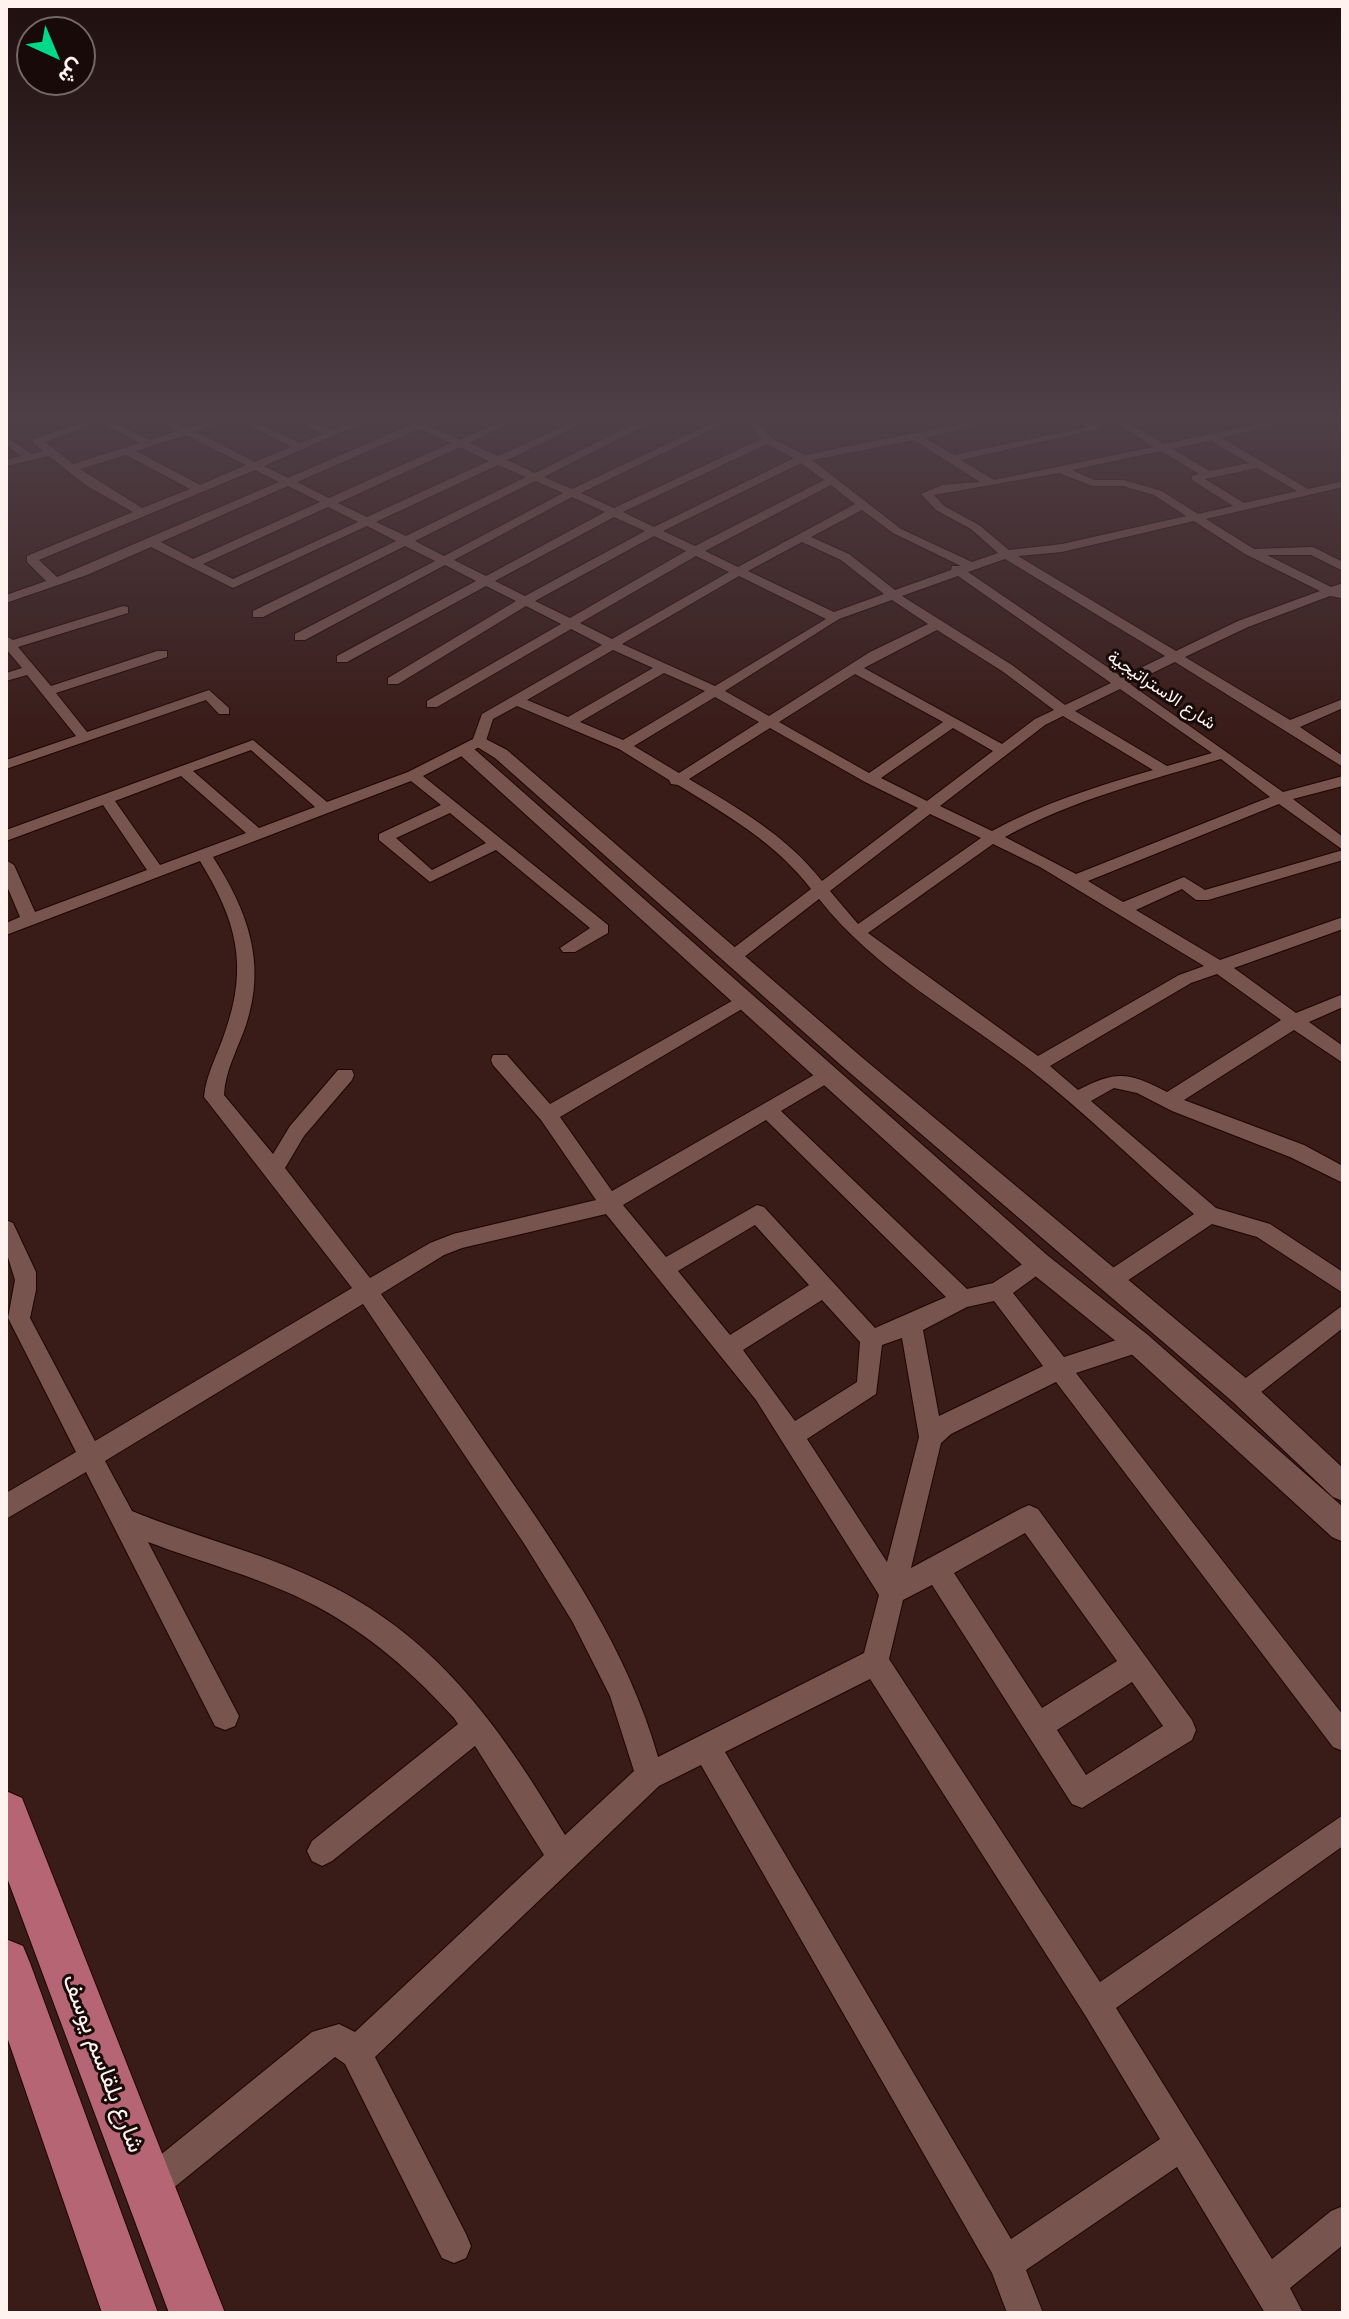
<!DOCTYPE html>
<html>
<head>
<meta charset="utf-8">
<style>
  body { margin:0 }
  #map { position:relative; width:1349px; height:2319px; overflow:hidden; background:#391b17; font-family:Poppins,Vazirmatn,sans-serif }
  canvas { display:block }
  .frame { position:absolute; inset:0; border:8px solid #fff2ef; pointer-events:none }
  .north { position:absolute; left:16px; top:16px; width:80px; height:80px; box-sizing:border-box; background:#170a08; border:2px solid #746764; border-radius:50%; rotate:136deg; font-size:22px; font-weight:700; line-height:32px; text-align:center; color:#fff2ef }
  .north::after { content:''; display:block; margin:auto; width:28px; height:36px; background:#00d98c; clip-path:polygon(50% 0,100% 100%,50% 72%,0 100%) }
</style>
</head>
<body>
<div id="map">
<canvas width="1349" height="2319"></canvas>
<div class="frame"></div>
<div class="north">ش</div>
</div>
<script>
const ctx = document.querySelector('canvas').getContext('2d');
ctx.lineJoin = 'round';
function trace(path, color, width, dash) {
  ctx.strokeStyle = color;
  ctx.lineWidth = width;
  ctx.lineCap = dash ? 'butt' : 'round';
  ctx.setLineDash(dash || []);
  ctx.stroke(path);
}
function paint(path, color) {
  ctx.fillStyle = color;
  ctx.fill(path, 'evenodd');
}
function drawText(font, color, halo, rows, align = 'center') {
  ctx.font = font + ' Poppins,Vazirmatn,sans-serif';
  ctx.lineWidth = 6;
  ctx.setLineDash([]);
  ctx.textBaseline = 'middle';
  ctx.strokeStyle = halo;
  ctx.fillStyle = color;
  for (const [text, x, y, turn = 0] of rows) {
    ctx.save();
    ctx.translate(x, y);
    ctx.rotate((+turn || 0) * Math.PI / 180);
    ctx.textAlign = isNaN(turn) ? turn : align;
    if (halo) ctx.strokeText(text, 0, 0);
    ctx.fillText(text, 0, 0);
    ctx.restore();
  }
}
const minor = new Path2D(`
  M 84,422 L 99,422 L 45,442 L 73,464 L 140,443 L 100,422 L 113,422 L 150,440 L 178,431 L 163,422 L 176,422 L 188,428 L 206,422 L 222,422 L 196,432 L 255,462 L 291,447 L 243,422 L 256,422 L 300,443 L 323,434 L 302,422 L 315,422 L 332,430 L 351,422 L 365,422 L 264,466 L 288,478 L 410,425 L 407,422 L 431,422 L 428,425 L 460,440 L 499,422 L 513,422 L 469,443 L 498,456 L 573,422 L 586,422 L 507,460 L 535,473 L 638,422 L 651,422 L 544,477 L 572,489 L 714,422 L 727,422 L 581,493 L 614,508 L 761,439 L 748,422 L 758,422 L 771,438 L 805,455 L 970,422 L 991,422 L 925,438 L 954,455 L 1088,427 L 1082,422 L 1094,422 L 1102,428 L 961,460 L 994,480 L 1153,447 L 1116,422 L 1127,422 L 1164,444 L 1268,422 L 1288,422 L 1222,438 L 1308,489 L 1343,481 L 1343,487 L 1206,519 L 1254,549 L 1313,547 L 1343,562 L 1343,571 L 1311,555 L 1267,555 L 1331,587 L 1343,583 L 1341,598 L 1330,596 L 1248,627 L 1185,657 L 1290,720 L 1343,699 L 1343,708 L 1300,727 L 1343,756 L 1343,767 L 1175,662 L 1130,684 L 1283,792 L 1343,776 L 1343,786 L 1293,799 L 1343,837 L 1343,850 L 1279,804 L 1088,881 L 1123,902 L 1184,877 L 1205,890 L 1343,850 L 1343,860 L 1208,900 L 1196,900 L 1182,889 L 1136,910 L 1220,960 L 1343,917 L 1343,929 L 1234,968 L 1296,1013 L 1343,994 L 1343,1007 L 1309,1022 L 1343,1046 L 1343,1063 L 1294,1030 L 1184,1100 L 1304,1145 L 1343,1166 L 1343,1183 L 1290,1157 L 1172,1111 L 1137,1093 L 1114,1088 L 1091,1101 L 1216,1208 L 1270,1224 L 1343,1272 L 1343,1293 L 1257,1237 L 1212,1224 L 1118,1287 L 1110,1290 L 1102,1287 L 1099,1281 L 1102,1275 L 1194,1214 C 1139,1166 1086,1113 1028,1068 C 957,1014 875,970 819,899 L 739,961 L 727,961 L 724,957 L 727,953 L 811,889 C 776,843 727,815 678,785 L 671,784 L 669,780 L 619,749 L 517,706 L 493,719 L 485,744 L 423,776 L 608,925 L 608,933 L 575,952 L 563,952 L 560,948 L 590,928 L 496,850 L 430,882 L 379,840 L 379,834 L 441,805 L 411,781 L 213,857 C 247,910 267,962 246,1025 C 238,1048 225,1071 224,1095 L 273,1154 L 290,1126 L 338,1070 L 352,1070 L 354,1075 L 352,1080 L 304,1136 L 285,1168 L 370,1278 L 430,1243 L 453,1234 L 596,1200 L 541,1120 L 493,1065 L 491,1060 L 493,1055 L 507,1055 L 550,1104 L 746,993 L 755,999 L 752,1003 L 560,1117 L 612,1191 L 826,1068 L 835,1075 L 833,1080 L 781,1111 L 967,1289 L 993,1283 L 1038,1254 L 1046,1257 L 1049,1263 L 1046,1269 L 1013,1293 L 1064,1357 L 1138,1333 L 1146,1336 L 1149,1343 L 1146,1350 L 1076,1373 L 1343,1715 L 1343,1751 L 1333,1747 L 1056,1382 L 951,1434 L 941,1443 L 911,1568 L 1020,1509 L 1029,1505 L 1038,1509 L 1192,1720 L 1196,1730 L 1192,1740 L 1082,1808 L 1072,1804 L 932,1585 L 903,1600 L 889,1659 L 1100,1982 L 1343,1815 L 1343,1846 L 1116,2008 L 1272,2259 L 1331,2211 L 1343,2206 L 1343,2245 L 1290,2288 L 1303,2313 L 1265,2313 L 1177,2167 L 1026,2270 L 1043,2313 L 1007,2313 L 992,2273 L 701,1765 L 659,1786 L 375,2057 L 466,2234 L 471,2246 L 466,2258 L 454,2263 L 442,2258 L 345,2064 L 335,2057 L 161,2198 L 149,2203 L 137,2198 L 132,2186 L 137,2174 L 312,2032 L 339,2024 L 355,2032 L 544,1855 L 475,1746 L 332,1861 L 322,1866 L 312,1861 L 307,1851 L 312,1841 L 458,1724 L 454,1718 C 413,1673 370,1635 316,1606 C 263,1578 203,1563 148,1542 L 239,1716 L 235,1726 L 225,1730 L 215,1726 L 86,1472 L 6,1519 L 6,1493 L 76,1452 L 8,1318 L 15,1280 L 6,1251 L 6,1220 L 13,1223 L 36,1272 L 36,1290 L 30,1318 L 95,1441 L 352,1288 L 204,1097 C 206,1074 218,1054 225,1032 C 249,965 236,920 200,861 L 6,935 L 6,923 L 20,917 L 6,884 L 6,860 L 14,865 L 35,912 L 147,870 L 103,805 L 6,841 L 6,830 L 253,740 L 327,802 L 408,772 L 473,739 L 482,714 L 602,645 L 571,629 L 437,707 L 427,707 L 427,701 L 561,624 L 526,606 L 398,684 L 388,684 L 388,678 L 516,601 L 486,586 L 347,662 L 337,662 L 337,656 L 476,581 L 445,565 L 305,640 L 295,640 L 295,634 L 435,561 L 405,546 L 263,617 L 253,617 L 253,611 L 396,541 L 367,526 L 233,588 L 151,547 L 87,575 L 6,603 L 6,595 L 46,581 L 27,562 L 27,556 L 133,512 L 87,486 L 49,456 L 6,466 L 6,460 L 21,456 L 6,445 L 6,437 L 32,454 L 43,451 L 33,443 L 33,439 ZM 419,429 L 451,443 L 329,498 L 297,482 ZM 186,435 L 246,465 L 200,485 L 136,451 ZM 914,440 L 980,482 L 942,485 L 921,494 L 936,510 L 971,529 L 998,553 L 972,562 L 901,529 L 812,460 ZM 1212,440 L 1214,443 L 1249,463 L 1210,471 L 1172,449 ZM 767,444 L 794,458 L 654,527 L 623,512 ZM 460,447 L 489,461 L 367,517 L 338,503 ZM 1161,451 L 1199,474 L 1192,476 L 1192,480 L 1233,506 L 1198,514 L 1162,491 L 1124,480 L 1094,480 L 1072,470 ZM 126,455 L 190,489 L 142,508 L 80,469 ZM 801,463 L 824,480 L 695,546 L 663,531 ZM 498,465 L 526,477 L 406,536 L 376,522 ZM 1257,468 L 1297,491 L 1244,503 L 1205,479 ZM 255,470 L 279,482 L 57,577 L 39,560 ZM 1059,473 L 1092,486 L 1123,486 L 1154,495 L 1186,516 L 1062,544 L 1009,550 L 979,525 L 944,506 L 934,495 ZM 535,481 L 563,493 L 444,556 L 415,541 ZM 831,485 L 855,504 L 738,567 L 705,551 ZM 288,486 L 320,502 L 193,559 L 161,542 ZM 572,497 L 605,512 L 486,576 L 454,560 ZM 328,507 L 358,522 L 233,579 L 203,564 ZM 862,510 L 893,533 L 961,566 L 952,566 L 951,570 L 895,590 L 849,554 L 811,537 ZM 614,517 L 645,531 L 525,596 L 495,581 ZM 1194,521 L 1245,554 L 1320,591 L 1238,621 L 1176,651 L 1018,556 L 1062,552 ZM 654,536 L 686,551 L 570,618 L 535,601 ZM 802,542 L 841,560 L 884,594 L 834,612 L 748,571 ZM 696,556 L 729,572 L 612,639 L 580,623 ZM 1005,559 L 1165,656 L 1122,677 L 968,572 ZM 739,576 L 826,619 L 715,686 L 622,644 ZM 958,576 L 1111,683 L 1065,705 L 1012,665 L 902,596 ZM 892,600 L 928,624 L 870,652 L 769,716 L 725,691 L 839,619 ZM 937,630 L 1002,671 L 1054,710 L 1035,719 L 1002,744 L 864,668 ZM 613,650 L 653,668 L 568,717 L 527,700 ZM 664,673 L 705,691 L 623,740 L 580,722 ZM 855,674 L 943,722 L 869,773 L 779,722 ZM 1120,689 L 1212,753 L 1167,766 L 1075,711 ZM 715,697 L 759,722 L 679,773 L 634,746 ZM 1063,716 L 1153,770 C 1098,786 1043,803 992,831 L 940,806 L 1045,725 ZM 770,728 L 865,782 L 918,808 L 822,881 C 787,836 738,808 689,779 ZM 953,728 L 993,751 L 927,801 L 881,778 ZM 251,750 L 315,807 L 259,828 L 193,771 ZM 1221,759 L 1270,797 L 1076,874 L 1005,837 C 1072,800 1147,781 1221,759 ZM 181,776 L 246,833 L 160,865 L 115,801 ZM 450,813 L 486,843 L 432,870 L 396,838 ZM 930,814 L 981,838 L 858,924 L 830,891 ZM 993,844 L 1040,867 L 1204,966 L 1179,975 L 1038,1056 L 868,933 ZM 1217,974 L 1281,1020 L 1167,1092 C 1128,1072 1117,1070 1078,1090 L 1050,1066 L 1191,983 ZM 766,1120 L 946,1297 L 875,1328 L 764,1207 L 757,1205 L 666,1257 L 623,1205 ZM 606,1214 L 756,1400 L 879,1595 L 864,1653 L 658,1757 C 628,1650 565,1559 503,1469 C 462,1410 423,1351 381,1294 L 444,1255 L 462,1248 ZM 755,1225 L 809,1285 L 730,1335 L 678,1271 ZM 822,1300 L 860,1342 L 857,1382 L 795,1421 L 743,1350 ZM 994,1301 L 1043,1366 L 939,1416 L 923,1330 L 967,1307 ZM 363,1304 L 525,1545 L 572,1621 L 610,1696 L 634,1771 L 565,1835 C 504,1733 441,1641 331,1586 C 268,1554 198,1538 132,1511 L 105,1461 ZM 902,1338 L 919,1437 L 887,1562 L 807,1439 L 876,1394 L 882,1345 ZM 1025,1533 L 1117,1661 L 1042,1708 L 954,1573 ZM 870,1679 L 1085,2015 L 1160,2139 L 1011,2239 L 725,1752 ZM 1132,1682 L 1163,1726 L 1086,1775 L 1057,1730 Z
  M 123,606 L 128,607 L 128,613 L 18,647 L 51,686 L 157,651 L 167,651 L 167,657 L 56,693 L 87,732 L 209,690 L 229,708 L 229,714 L 219,714 L 206,700 L 6,769 L 6,760 L 76,736 L 27,675 L 6,681 L 6,673 L 22,668 L 6,649 L 6,636 L 13,640 Z
  M 1343,1305 L 1343,1328 L 1251,1400 L 1243,1403 L 1235,1400 L 1231,1393 L 1235,1386 Z`);
const tertiary = new Path2D(`
  M 480,736 L 507,750 L 858,1054 L 1253,1384 L 1343,1468 L 1343,1501 L 1333,1497 L 1233,1402 L 842,1066 L 495,758 L 474,745 L 474,737 Z
  M 466,746 L 472,747 L 1047,1255 L 1148,1335 L 1343,1507 L 1343,1542 L 1332,1537 L 1128,1351 L 1029,1271 L 460,755 L 460,747 Z`);
const primary = new Path2D(`
  M 6,1791 L 22,1798 L 225,2313 L 169,2313 L 6,1875 Z
  M 6,1939 L 23,1946 L 30,1963 L 158,2313 L 102,2313 L 6,2034 Z`);
trace(minor, '#1f0503', 2);
trace(tertiary, '#1f0503', 2);
trace(primary, '#1f0503', 2);
paint(minor, '#77544e');
paint(tertiary, '#77544e');
paint(primary, '#b66575');
const sky = ctx.createLinearGradient(0, 0, 0, 747);
sky.addColorStop(0, '#1f0f0d');
sky.addColorStop(0.56, '#4e3f47');
sky.addColorStop(1, '#4e3f4700');
ctx.fillStyle = sky;
ctx.fillRect(0, 0, 1349, 747);
drawText('18px', '#fff2ef', '#170a08', [
  ["شارع الاستراتيجية",1161,691,34]
]);
drawText('24px', '#fff2ef', '#170a08', [
  ["شارع بلقاسم يوسف",102,2064,69]
]);
</script>
</body>
</html>
